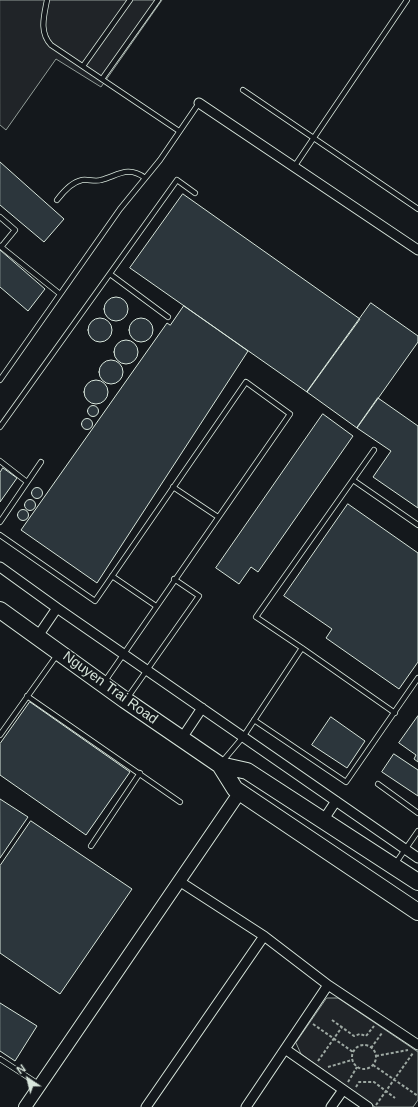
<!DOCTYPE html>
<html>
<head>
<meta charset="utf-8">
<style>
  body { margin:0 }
  #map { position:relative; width:418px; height:1107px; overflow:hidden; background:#14181c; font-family:Helvetica,sans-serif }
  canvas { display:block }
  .north { position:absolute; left:8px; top:1059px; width:40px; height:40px; -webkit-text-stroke:3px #14181c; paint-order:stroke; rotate:325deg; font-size:11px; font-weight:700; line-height:16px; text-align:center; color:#d8e6dc }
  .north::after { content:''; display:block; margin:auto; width:14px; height:18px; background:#d8e6dc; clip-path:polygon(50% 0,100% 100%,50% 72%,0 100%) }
</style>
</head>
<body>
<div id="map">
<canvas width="418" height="1107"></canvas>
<div class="north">N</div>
</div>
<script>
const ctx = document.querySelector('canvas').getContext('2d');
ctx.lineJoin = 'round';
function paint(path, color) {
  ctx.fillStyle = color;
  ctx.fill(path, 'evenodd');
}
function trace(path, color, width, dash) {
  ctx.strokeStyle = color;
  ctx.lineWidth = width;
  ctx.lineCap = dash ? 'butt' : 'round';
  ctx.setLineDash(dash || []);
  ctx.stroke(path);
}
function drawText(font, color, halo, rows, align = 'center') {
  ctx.font = font + ' Helvetica,sans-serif';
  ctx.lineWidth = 3;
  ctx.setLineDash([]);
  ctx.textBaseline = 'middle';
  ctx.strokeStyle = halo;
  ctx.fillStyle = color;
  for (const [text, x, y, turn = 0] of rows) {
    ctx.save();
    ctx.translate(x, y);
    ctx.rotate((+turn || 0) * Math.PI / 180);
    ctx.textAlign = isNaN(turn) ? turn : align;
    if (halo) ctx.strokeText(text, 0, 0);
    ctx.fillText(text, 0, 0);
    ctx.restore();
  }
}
const green = new Path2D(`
  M 0,0 L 162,0 L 101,87 L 56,59 L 6,130 L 0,125 Z
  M 327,998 L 338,998 L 418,1052 L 418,1100 L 413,1107 L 375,1107 L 301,1054 L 296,1043 Z`);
paint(green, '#202428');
trace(green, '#939e99', 1);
const building = new Path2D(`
  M 0,162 L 64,219 L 44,242 L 0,205 Z
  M 183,194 L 360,319 L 307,392 L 130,268 Z
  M 0,250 L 45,289 L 28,311 L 0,287 Z
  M104 309a12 12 0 1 1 24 0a12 12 0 1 1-24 0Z
  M 371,303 L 418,336 L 418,342 L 357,428 L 307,392 Z
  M 184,306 L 248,351 L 97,583 L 21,530 L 167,323 L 170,325 Z
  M88 330a12 12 0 1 1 24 0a12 12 0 1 1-24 0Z
  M129 330a12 12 0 1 1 24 0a12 12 0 1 1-24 0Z
  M114 352a12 12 0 1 1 24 0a12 12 0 1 1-24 0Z
  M99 372a12 12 0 1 1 24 0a12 12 0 1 1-24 0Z
  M84 392a12 12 0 1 1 24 0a12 12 0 1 1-24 0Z
  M 378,398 L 418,426 L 418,508 L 373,477 L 391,451 L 357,428 Z
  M87.5 411a5.5 5.5 0 1 1 11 0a5.5 5.5 0 1 1-11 0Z
  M 323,414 L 353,436 L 258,572 L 251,567 L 239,584 L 216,568 Z
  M81.5 424a5.5 5.5 0 1 1 11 0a5.5 5.5 0 1 1-11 0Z
  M 3,468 L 17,478 L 0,502 L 0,473 Z
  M31.5 493a5.5 5.5 0 1 1 11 0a5.5 5.5 0 1 1-11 0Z
  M24.5 505a5.5 5.5 0 1 1 11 0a5.5 5.5 0 1 1-11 0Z
  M 348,504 L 418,553 L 418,662 L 399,689 L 326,638 L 332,629 L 284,596 Z
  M17.5 515a5.5 5.5 0 1 1 11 0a5.5 5.5 0 1 1-11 0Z
  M 30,702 L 130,772 L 86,835 L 0,775 L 0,744 Z
  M 418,716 L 418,762 L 414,759 L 416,755 L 399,743 Z
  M 331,717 L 365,741 L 347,768 L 312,745 Z
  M 394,754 L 418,770 L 418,796 L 382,772 Z
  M 0,799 L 28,817 L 0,858 Z
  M 31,821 L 132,889 L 60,994 L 0,953 L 0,866 Z
  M 0,1003 L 37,1026 L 15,1061 L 0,1051 Z`);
paint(building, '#2c363c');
trace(building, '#d8e6dc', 1);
const service = new Path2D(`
  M 47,0 C 44,16 39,32 51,45 L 179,131
  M 83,66 L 130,0
  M 102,79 L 158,0
  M 243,90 L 418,209
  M 294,167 L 407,0
  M 57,200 C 63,192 72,182 82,180 C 88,179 95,182 101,180 C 117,176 128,165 145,178
  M 0,217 L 15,230 L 1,247
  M 0,246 L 60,294
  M 110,274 L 168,317
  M 0,380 L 120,209 L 160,160 L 199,103
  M 0,427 L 177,180 L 195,193
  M 0,461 L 27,482
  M 353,480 L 418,525
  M 173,487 L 218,517
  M 0,522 L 41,462
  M 0,535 L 95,601 L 246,382 L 290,414 L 105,681
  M 112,576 L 156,606
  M 302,648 L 256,617 L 374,450
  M 27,696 L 180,802
  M 128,697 L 199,596 L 174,579
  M 254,720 L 346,782 L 418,678
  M 0,735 L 57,655
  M 222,762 L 243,737 L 302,648 L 395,713
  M 378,784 L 418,813
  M 91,846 L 140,773
  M 395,864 L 418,831
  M 0,1059 L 40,1085`);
const minor = new Path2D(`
  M 199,103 L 418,250
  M 0,567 L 57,608
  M 38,636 L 57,608 L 418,858
  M 182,738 L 202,708
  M 324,819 L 336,801
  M 179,881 L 264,936 L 328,985 L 418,1045
  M 285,1049 L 368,1107
  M 146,1107 L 264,936
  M 246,1107 L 328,985
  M 331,1107 L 343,1090`);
const tertiary = new Path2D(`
  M 25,1107 L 240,792`);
const trunk = new Path2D(`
  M 0,610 L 125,700 L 220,765 L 235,789 L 418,912
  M 220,765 L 247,771 L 418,882`);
trace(service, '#d8e6dc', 6);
trace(minor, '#d8e6dc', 11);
trace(tertiary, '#d8e6dc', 14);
trace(trunk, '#d8e6dc', 18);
trace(new Path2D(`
  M 332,1020 L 354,1036 L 360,1034 L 366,1036 L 374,1026
  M 313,1024 L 353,1052
  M352 1057a12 12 0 1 1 24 0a12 12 0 1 1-24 0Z
  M 371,1048 L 382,1033
  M 376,1056 L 408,1050
  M 318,1061 L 342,1027
  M 373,1065 L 418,1096
  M 328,1067 L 352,1060
  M 348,1082 L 357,1067
  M 356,1087 L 359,1082 L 374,1082 L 395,1098
  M 376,1105 L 413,1053`), '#9da8a2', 2, [3, 2]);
trace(service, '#14181c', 4.5);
trace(minor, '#14181c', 9);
trace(tertiary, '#14181c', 12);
trace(trunk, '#14181c', 16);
drawText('14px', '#d8e6dc', '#14181c', [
  ["Nguyen Trai Road",110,688,36]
]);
</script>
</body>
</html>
